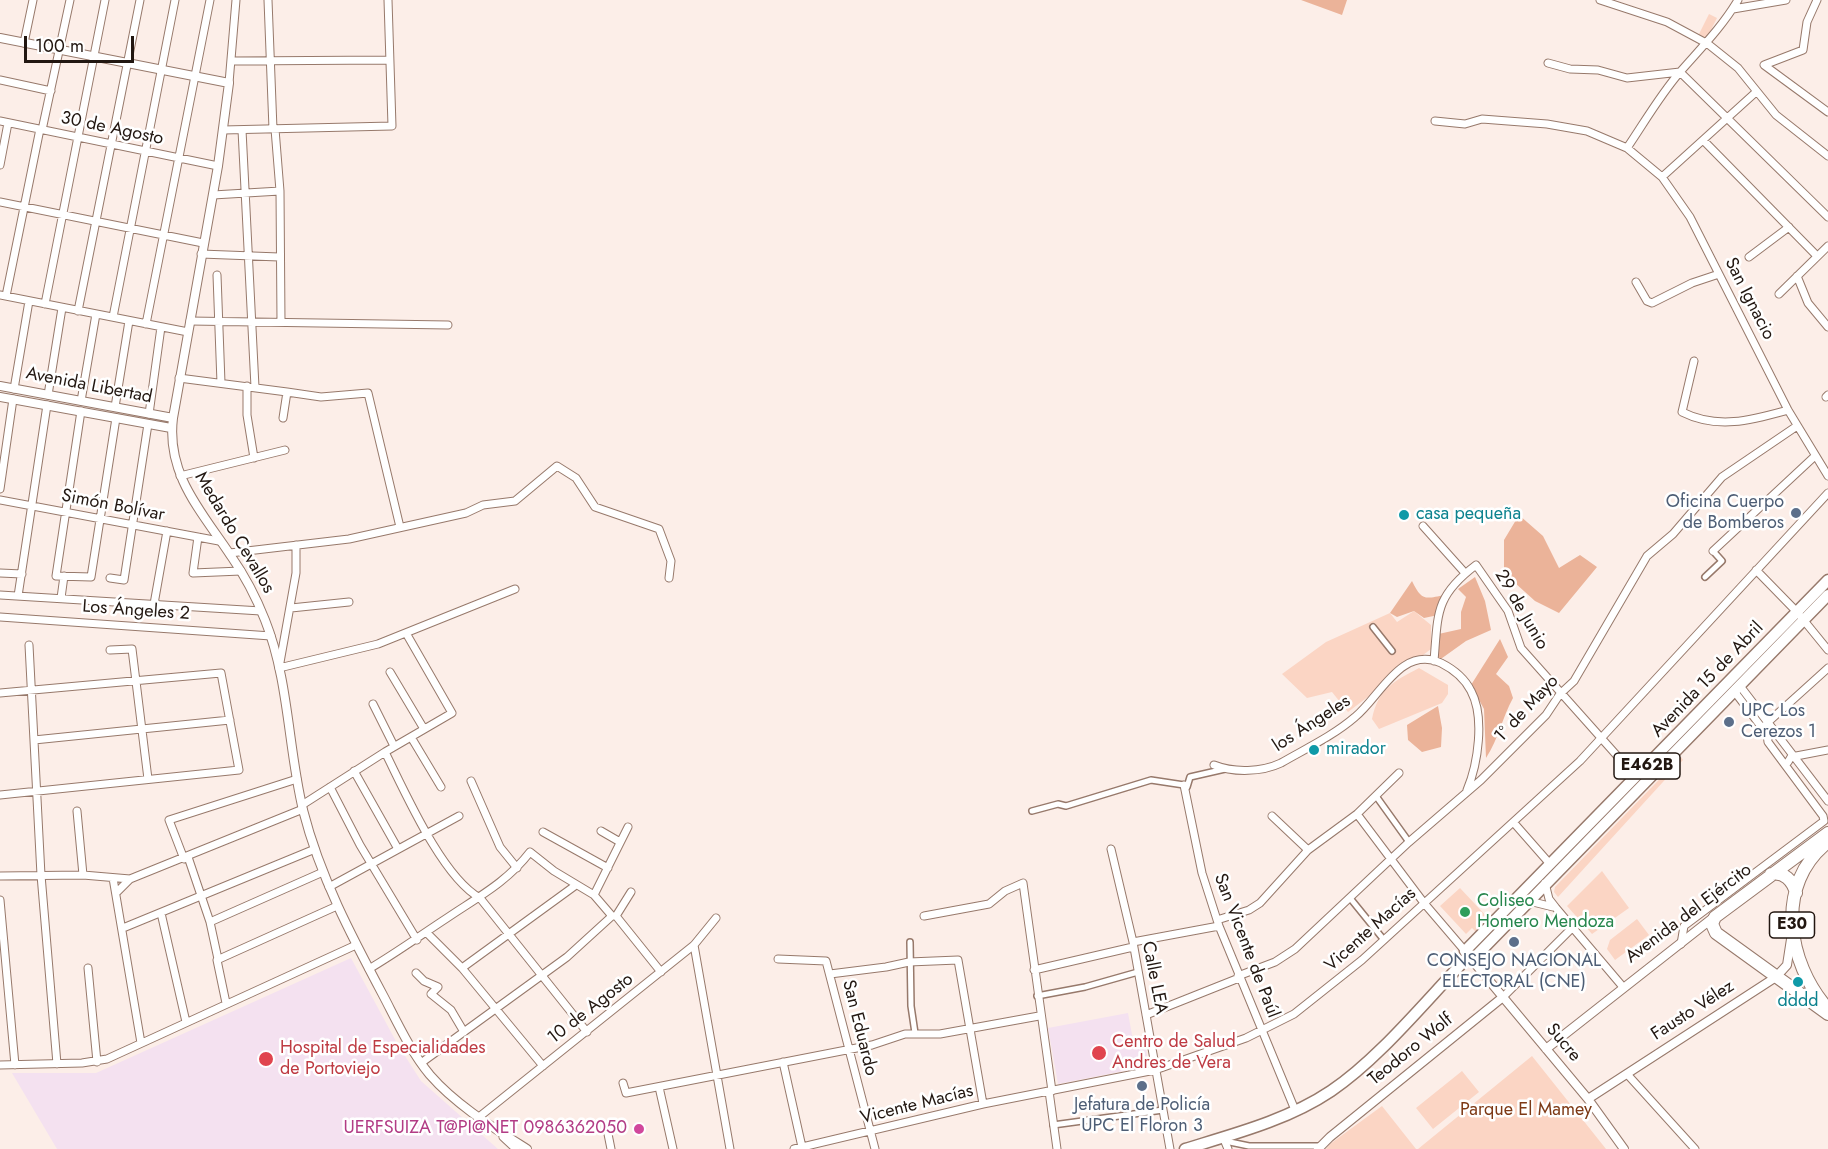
<!DOCTYPE html>
<html>
<head>
<meta charset="utf-8">
<style>
  body { margin:0 }
  #map { position:relative; width:1828px; height:1149px; overflow:hidden; background:#fceee8; font-family:Jost,sans-serif }
  canvas { display:block }
  .scale { position:absolute; left:24px; top:36px; width:110px; height:27px; box-sizing:border-box; border:3px solid #221711; border-top:0; padding-left:8px; font-size:18px; line-height:21px; white-space:nowrap; color:#221711; -webkit-text-stroke:4px #fff; paint-order:stroke }
</style>
</head>
<body>
<div id="map">
<canvas width="1828" height="1149"></canvas>
<div class="scale">100 m</div>
</div>
<script>
const ctx = document.querySelector('canvas').getContext('2d');
ctx.lineJoin = 'round';
function paint(path, color) {
  ctx.fillStyle = color;
  ctx.fill(path, 'evenodd');
}
function trace(path, color, width, dash) {
  ctx.strokeStyle = color;
  ctx.lineWidth = width;
  ctx.lineCap = dash ? 'butt' : 'round';
  ctx.setLineDash(dash || []);
  ctx.stroke(path);
}
function drawText(font, color, halo, rows, align = 'center') {
  ctx.font = font + ' Jost,sans-serif';
  ctx.lineWidth = 5;
  ctx.setLineDash([]);
  ctx.textBaseline = 'middle';
  ctx.strokeStyle = halo;
  ctx.fillStyle = color;
  for (const [text, x, y, turn = 0] of rows) {
    ctx.save();
    ctx.translate(x, y);
    ctx.rotate((+turn || 0) * Math.PI / 180);
    ctx.textAlign = isNaN(turn) ? turn : align;
    if (halo) ctx.strokeText(text, 0, 0);
    ctx.fillText(text, 0, 0);
    ctx.restore();
  }
}
paint(new Path2D(`
  M 351,958 L 398,1045 L 421,1081 L 498,1149 L 57,1149 L 12,1073 L 96,1073 Z
  M 1128,1013 L 1133,1040 L 1144,1038 L 1149,1066 L 1058,1084 L 1048,1028 Z`), '#f4e1f0');
paint(new Path2D(`
  M 1709,14 L 1717,18 L 1706,40 L 1698,36 Z
  M 1414,611 L 1431,625 L 1431,649 L 1348,712 L 1332,692 L 1307,698 L 1282,674 L 1326,642 L 1390,613 L 1397,622 Z
  M 1419,668 L 1448,685 L 1448,694 L 1442,703 L 1379,729 L 1372,719 C 1378,689 1394,681 1419,668 Z
  M 1681,757 L 1683,760 L 1558,897 L 1554,892 L 1555,887 Z
  M 1602,871 L 1629,908 L 1592,934 L 1567,906 Z
  M 1460,888 L 1489,919 L 1476,932 L 1472,928 L 1466,934 L 1440,906 Z
  M 1637,919 L 1649,935 L 1615,960 L 1607,949 L 1610,940 Z
  M 1532,1056 L 1606,1149 L 1418,1149 Z
  M 1462,1071 L 1479,1092 L 1433,1129 L 1416,1108 Z
  M 1382,1106 L 1416,1149 L 1326,1149 L 1330,1144 Z`), '#fbd5c4');
paint(new Path2D(`
  M 1301,0 L 1347,0 L 1342,15 Z
  M 1519,515 L 1543,536 L 1559,568 L 1580,555 L 1597,567 L 1559,613 L 1535,601 L 1504,573 L 1504,540 Z
  M 1475,577 L 1485,601 L 1491,630 L 1466,641 L 1438,661 L 1434,635 L 1461,629 L 1461,612 L 1466,597 L 1458,589 Z
  M 1412,581 C 1422,601 1424,599 1445,595 L 1443,614 L 1424,618 L 1414,611 L 1397,617 L 1390,613 Z
  M 1500,639 L 1508,657 L 1496,674 L 1509,686 L 1513,698 C 1502,718 1499,738 1486,758 L 1484,709 L 1471,685 Z
  M 1438,706 L 1442,728 L 1441,747 L 1422,752 L 1408,740 L 1407,725 Z`), '#ebb399');
const pedestrian = new Path2D(`
  M 1705,577 L 1722,561 L 1713,551
  M 1373,627 L 1392,651
  M 1187,787 L 1190,777 L 1225,769
  M 1376,796 L 1409,842
  M 1032,811 L 1058,804 L 1066,806 L 1151,780 L 1184,785
  M 1350,898 L 1384,940
  M 910,942 L 911,1006 L 915,1033
  M 1037,996 L 1085,987 L 1138,972
  M 1053,1125 L 1163,1110
  M 1225,1141 L 1249,1146 L 1321,1146`);
const minor = new Path2D(`
  M 268,0 L 273,129
  M 1600,0 L 1667,22 L 1708,44 L 1738,68 L 1776,115 L 1828,156
  M 1817,0 L 1807,22 L 1803,50 L 1764,65 L 1828,112
  M 1733,9 L 1786,0
  M 24,43 L 33,0
  M 231,61 L 389,60
  M 1548,63 L 1570,69 L 1598,70 L 1627,78 L 1680,72
  M 1680,72 L 1828,217
  M 0,80 L 51,91
  M 229,83 L 236,0
  M 0,121 L 218,166
  M 1435,121 L 1465,124 L 1482,119 L 1547,124 L 1587,131 L 1627,148 L 1662,177 L 1690,217 L 1788,410 L 1828,476
  M 275,129 L 280,191 L 281,322
  M 42,130 L 70,0
  M 223,130 L 392,126 L 388,0
  M 242,130 L 255,387
  M 1703,140 L 1817,256
  M 1627,148 C 1644,123 1660,95 1680,72 C 1701,48 1722,27 1738,0
  M 0,165 L 8,123
  M 1662,177 L 1756,92
  M 213,195 L 280,191
  M 0,202 L 203,243
  M 201,254 L 279,257
  M 1749,257 L 1789,227
  M 217,275 L 221,383
  M 1797,276 L 1808,303 L 1828,327
  M 1636,282 L 1647,301 L 1652,303 L 1692,283 L 1719,274
  M 1779,294 L 1828,246
  M 0,295 L 188,332
  M 6,296 L 40,129
  M 45,304 L 105,0
  M 78,311 L 140,0
  M 113,317 L 175,0
  M 190,321 L 448,325
  M 146,324 L 210,0
  M 1694,361 L 1682,412 C 1718,430 1752,420 1788,410
  M 179,378 L 287,392 L 283,418
  M 247,386 L 247,415 L 254,458
  M 14,389 L 29,301
  M 287,392 L 321,397 L 368,393 L 400,527
  M 48,395 L 62,308
  M 1826,397 L 1828,395
  M 81,401 L 96,314
  M 115,407 L 129,321
  M 81,411 L 56,576 L 91,577 L 116,418
  M 149,414 L 161,327
  M 180,476 L 285,450
  M 0,489 L 13,399
  M 0,500 L 219,541
  M 1423,526 L 1465,573
  M 198,537 L 193,573 L 241,571
  M 296,545 L 296,573 L 279,668 L 378,644 L 515,589
  M 1713,551 L 1815,456
  M 230,553 L 349,539 L 466,513 L 483,505 L 515,501 L 557,466 L 576,478 L 595,507 L 659,529 L 671,561 L 669,578
  M 1756,570 L 1797,612 L 1828,650
  M 0,573 L 22,574
  M 110,578 L 124,580 L 148,424
  M 0,595 L 261,611
  M 18,596 L 47,405
  M 61,598 L 64,576
  M 154,604 L 167,531
  M 291,608 L 349,602
  M 0,617 L 271,636
  M 29,645 L 41,875 L 57,1064
  M 110,650 L 132,649 L 148,779
  M 1434,661 C 1438,613 1435,596 1476,565 L 1508,611 L 1521,648 L 1636,777
  M 390,672 L 424,729
  M 1740,686 L 1828,801
  M 1734,691 L 1769,737
  M 0,693 L 221,673 L 239,770 L 0,795
  M 373,704 L 394,746
  M 1766,724 L 1828,668
  M 411,737 L 441,787
  M 34,740 L 230,720
  M 385,752 C 405,792 442,877 480,898 L 587,1032
  M 1788,762 L 1791,757 L 1828,750
  M 1214,765 C 1234,773 1262,772 1281,763 C 1305,749 1333,736 1355,717 C 1380,697 1401,645 1441,663 C 1453,669 1465,679 1471,691 C 1485,717 1478,764 1467,790
  M 354,771 L 398,849
  M 471,781 L 500,847 L 517,868
  M 1184,785 L 1202,873 L 1219,926 L 1295,1110
  M 330,787 L 360,845 L 417,940
  M 302,805 L 385,752 L 452,713 L 406,633
  M 77,811 L 83,875
  M 1357,814 L 1424,903 L 1465,951
  M 1272,816 L 1308,850
  M 1514,823 L 1550,864 L 1549,866
  M 601,831 L 620,842
  M 543,832 L 608,868
  M 1111,849 L 1133,942 L 1170,1149
  M 188,857 L 210,922 L 218,959
  M 184,859 L 169,820 L 297,779
  M 0,876 L 83,875 L 130,879
  M 113,878 L 141,1043
  M 1545,883 L 1549,899 L 1556,908 L 1623,987
  M 329,887 L 459,816
  M 116,893 L 130,879 L 303,809
  M 594,895 L 628,827
  M 0,900 L 15,1065
  M 1529,901 L 1553,907
  M 161,913 L 186,1022
  M 616,916 L 631,892
  M 924,916 L 989,904 L 1005,891 L 1023,883 L 1052,1091
  M 1217,920 L 1249,910 L 1260,903 L 1308,850 L 1357,814 L 1399,773
  M 210,922 L 323,872
  M 123,928 L 315,849
  M 427,933 L 462,968 L 543,1066
  M 1133,942 L 1219,926
  M 1681,944 L 1684,926 L 1824,821 L 1823,816 L 1768,742 L 1767,734
  M 694,945 L 730,1149
  M 778,959 L 826,961 L 875,1149
  M 88,968 L 97,1062
  M 462,968 L 576,885
  M 369,969 C 396,953 421,935 447,918 C 478,897 507,882 530,852 L 554,871 L 594,895 L 612,916 L 616,916 L 661,972
  M 1034,970 L 1133,947
  M 416,973 L 424,981 L 438,987 L 431,994 L 451,1010 L 464,1032
  M 830,974 L 886,967 L 909,962 L 958,960 L 983,1104
  M 1238,976 L 1275,962 L 1295,949 L 1409,842 L 1481,780 L 1546,715 L 1560,694 L 1574,681 L 1647,556 L 1673,534 L 1722,477 L 1797,426
  M 1503,997 L 1572,928
  M 226,1003 L 217,960 L 337,906
  M 1146,1015 L 1239,978
  M 783,1062 L 802,1147
  M 421,1063 L 567,957 L 612,916
  M 0,1065 L 82,1063 L 107,1059 L 356,945
  M 1627,1074 L 1695,1149
  M 623,1083 L 626,1093 L 872,1045 L 905,1034 L 940,1034 L 1039,1016
  M 659,1087 L 673,1149
  M 1049,1091 L 1057,1149
  M 479,1117 L 694,945 L 716,918
  M 608,1134 L 611,1149
  M 503,1137 L 516,1149
  M 1223,1137 L 1228,1149
  M 794,1149 L 983,1104 L 1155,1070 L 1246,1038 L 1294,1014 L 1362,960 L 1580,761 L 1828,493`);
const tertiary = new Path2D(`
  M 0,38 L 229,83 L 218,166 L 173,418 C 166,475 202,512 231,556 C 245,576 256,597 265,620 C 289,680 288,748 303,810 C 320,877 352,937 384,997 C 398,1024 411,1052 430,1075 C 456,1105 494,1128 527,1149
  M 0,386 L 173,418
  M 0,397 L 171,428
  M 1472,960 L 1588,1099 L 1624,1149
  M 1546,1049 L 1714,917
  M 1588,1099 L 1776,977 L 1787,965 L 1791,939
  M 1318,1149 L 1330,1137 L 1503,997`);
const primary = new Path2D(`
  M 1828,580 L 1465,951 L 1472,960 L 1828,595
  M 1185,1149 C 1234,1134 1288,1120 1331,1091 C 1380,1058 1427,999 1469,956`);
const trunk = new Path2D(`
  M 1828,833 L 1715,917 L 1712,924 L 1716,933 L 1828,1014
  M 1828,842 C 1774,884 1787,963 1828,1009
  M 1771,874 C 1784,871 1793,881 1796,893`);
trace(pedestrian, '#97796b', 8);
trace(minor, '#97796b', 9);
trace(tertiary, '#97796b', 10);
trace(primary, '#97796b', 13);
trace(trunk, '#97796b', 14);
trace(pedestrian, '#fff', 5);
trace(minor, '#fff', 7);
trace(tertiary, '#fff', 8);
trace(primary, '#fff', 10);
trace(trunk, '#fff', 12);
for (const [x, y, r, color] of [
  [1796,513,6,"#5c6f8a"],
  [1404,515,6,"#0f9aa8"],
  [1729,722,6,"#5c6f8a"],
  [1314,750,6,"#0f9aa8"],
  [1465,912,6,"#2e9e5b"],
  [1514,942,6,"#5c6f8a"],
  [1798,982,6,"#0f9aa8"],
  [1099,1053,8,"#e0444e"],
  [266,1059,8,"#e0444e"],
  [1142,1086,6,"#5c6f8a"],
  [639,1129,6,"#d1479c"]
]) {
  const dot = new Path2D();
  dot.arc(x, y, r, 0, 2 * Math.PI);
  ctx.fillStyle = color;
  ctx.fill(dot);
  trace(dot, '#fff', 2);
}
for (const [x, y, w] of [
  [1647,766,66],
  [1792,925,45]
]) {
  const box = new Path2D();
  box.roundRect(x - w / 2, y - 13, w, 26, 4.5);
  ctx.fillStyle = '#fff';
  ctx.fill(box);
  trace(box, '#221711', 1.5);
}
drawText('bold 16px', '#221711', null, [
  ["E462B",1647,766],
  ["E30",1792,925]
]);
drawText('18px', '#221711', '#fff', [
  ["30 de Agosto",112,129,12],
  ["San Ignacio",1749,299,63],
  ["Avenida Libertad",89,386,11],
  ["Simón Bolívar",113,506,11],
  ["Medardo Cevallos",234,533,59],
  ["29 de Junio",1521,610,60],
  ["Los Ángeles 2",136,611,4],
  ["Avenida 15 de Abril",1708,680,-46],
  ["1º de Mayo",1527,709,-47],
  ["los Ángeles",1312,724,-33],
  ["Avenida del Ejército",1689,914,-37],
  ["Vicente Macías",1371,930,-42],
  ["San Vicente de Paúl",1246,946,69],
  ["Calle LEA",1154,978,79],
  ["10 de Agosto",591,1009,-38],
  ["Fausto Vélez",1693,1011,-33],
  ["San Eduardo",859,1028,76],
  ["Sucre",1563,1043,50],
  ["Teodoro Wolf",1411,1050,-39],
  ["Vicente Macías",917,1105,-14]
]);
drawText('18px', '#4e5e75', '#fff', [
  ["Oficina Cuerpo",1784,503,"right"],
  ["de Bomberos",1784,524,"right"],
  ["UPC Los",1741,712,"left"],
  ["Cerezos 1",1741,733,"left"],
  ["CONSEJO NACIONAL",1514,962],
  ["ELECTORAL (CNE)",1514,983],
  ["Jefatura de Policía",1142,1106],
  ["UPC El Floron 3",1142,1127]
]);
drawText('18px', '#0d838f', '#fff', [
  ["casa pequeña",1416,515],
  ["mirador",1326,750],
  ["dddd",1798,1002,"center"]
], 'left');
drawText('18px', '#27864d', '#fff', [
  ["Coliseo",1477,902],
  ["Homero Mendoza",1477,923]
], 'left');
drawText('18px', '#be3a42', '#fff', [
  ["Centro de Salud",1112,1043],
  ["Andres de Vera",1112,1064],
  ["Hospital de Especialidades",280,1049],
  ["de Portoviejo",280,1070]
], 'left');
drawText('18px', '#7d3915', '#fff', [
  ["Parque El Mamey",1526,1111]
]);
drawText('18px', '#b23c85', '#fff', [
  ["UERFSUIZA T@PI@NET 0986362050",627,1129]
], 'right');
</script>
</body>
</html>
